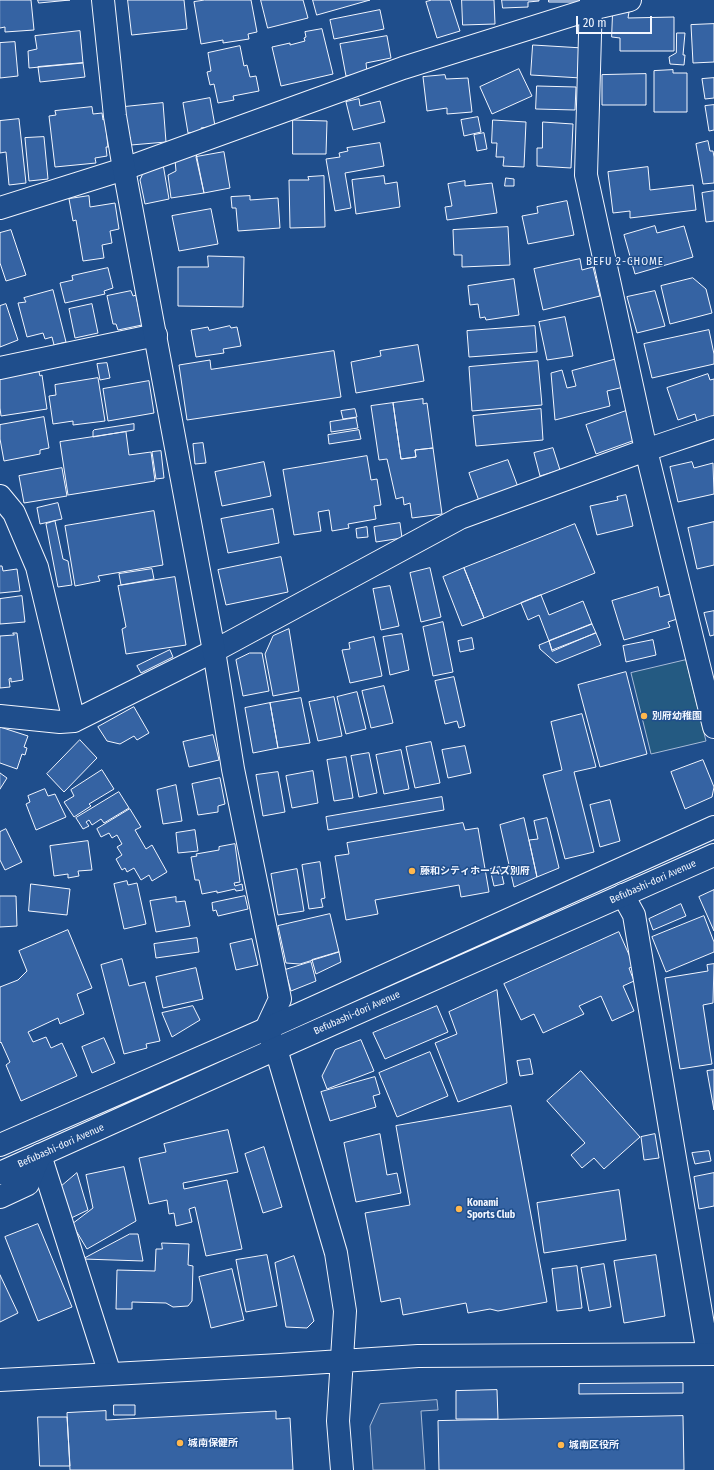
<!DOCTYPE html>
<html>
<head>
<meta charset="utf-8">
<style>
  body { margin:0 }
  #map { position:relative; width:714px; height:1470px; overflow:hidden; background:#1f4e8c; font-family:"Fira Sans Condensed",sans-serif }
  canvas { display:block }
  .scale { position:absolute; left:576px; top:16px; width:76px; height:18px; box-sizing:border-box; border:2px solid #f2f6ff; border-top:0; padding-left:5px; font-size:12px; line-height:14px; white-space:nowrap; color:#f2f6ff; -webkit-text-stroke:3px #1f4e8c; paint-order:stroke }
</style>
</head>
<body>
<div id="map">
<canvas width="714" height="1470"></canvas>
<div class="scale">20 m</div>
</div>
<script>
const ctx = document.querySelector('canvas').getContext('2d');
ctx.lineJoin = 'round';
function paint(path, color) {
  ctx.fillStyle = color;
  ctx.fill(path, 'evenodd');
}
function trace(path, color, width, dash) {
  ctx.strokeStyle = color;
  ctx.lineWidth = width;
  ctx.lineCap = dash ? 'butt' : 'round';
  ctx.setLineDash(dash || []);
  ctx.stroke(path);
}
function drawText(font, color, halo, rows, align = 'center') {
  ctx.font = font + ' "Fira Sans Condensed","Noto Sans JP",sans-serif';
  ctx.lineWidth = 3;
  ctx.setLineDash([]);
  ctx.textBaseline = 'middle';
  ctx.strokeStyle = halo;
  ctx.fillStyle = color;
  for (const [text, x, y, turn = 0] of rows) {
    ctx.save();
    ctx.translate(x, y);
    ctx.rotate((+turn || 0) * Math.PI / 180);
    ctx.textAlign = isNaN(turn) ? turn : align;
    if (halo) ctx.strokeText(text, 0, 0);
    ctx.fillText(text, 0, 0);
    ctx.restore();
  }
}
const green = new Path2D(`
  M 686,660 L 706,741 L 651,754 L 631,673 Z`);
paint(green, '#245a82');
trace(green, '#a8bbd7', 1);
const parking = new Path2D(`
  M 437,1400 L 438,1410 L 421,1411 L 425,1470 L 373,1470 L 370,1426 L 380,1404 Z`);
paint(parking, '#305b95');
trace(parking, '#a8bbd7', 1);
const building = new Path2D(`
  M 0,0 L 31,0 L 34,30 L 5,32 L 5,27 L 0,28 Z
  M 38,0 L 70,0 L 39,3 Z
  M 128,0 L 184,0 L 187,29 L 132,35 Z
  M 205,0 L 251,0 L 257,32 L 248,34 L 249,39 L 223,43 L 223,40 L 201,44 L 194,2 Z
  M 261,0 L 303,0 L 308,18 L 268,28 Z
  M 313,0 L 370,0 L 317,15 Z
  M 432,0 L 450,0 L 460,31 L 437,38 L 426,2 Z
  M 462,0 L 494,0 L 495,24 L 463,25 Z
  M 502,0 L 539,0 L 539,1 L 528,2 L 528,7 L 503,8 Z
  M 549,0 L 581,0 L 581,2 L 549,2 Z
  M 380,10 L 384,29 L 334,39 L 330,20 Z
  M 613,12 L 629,12 L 628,18 L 674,17 L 674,51 L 620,51 L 620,38 L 612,37 Z
  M 714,24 L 714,62 L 693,63 L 691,25 Z
  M 322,29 L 333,74 L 281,86 L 272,47 L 290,43 L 290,45 L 305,41 L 304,38 L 306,37 L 305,32 Z
  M 80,31 L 83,63 L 29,68 L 28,51 L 37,49 L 35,36 Z
  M 677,33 L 685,33 L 683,55 L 685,55 L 684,65 L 670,64 L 669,57 L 676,53 Z
  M 387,36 L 391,58 L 366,63 L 367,72 L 346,76 L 340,44 Z
  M 15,42 L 18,76 L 0,78 L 0,43 Z
  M 533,45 L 583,48 L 581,78 L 531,75 Z
  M 240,46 L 244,66 L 247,65 L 250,77 L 256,76 L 259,91 L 233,96 L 234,100 L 218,103 L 214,84 L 210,85 L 207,72 L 211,71 L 208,53 Z
  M 83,63 L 85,77 L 40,82 L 38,67 Z
  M 519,69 L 532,96 L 492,114 L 480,87 Z
  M 673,70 L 673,73 L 687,73 L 687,112 L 654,112 L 654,71 Z
  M 646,74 L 646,105 L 602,105 L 602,75 Z
  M 445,75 L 446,79 L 468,78 L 472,112 L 447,114 L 447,108 L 427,111 L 423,77 Z
  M 714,78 L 714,98 L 705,99 L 702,79 Z
  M 537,86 L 576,87 L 575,110 L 536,109 Z
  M 210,98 L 215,126 L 201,128 L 202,131 L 188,133 L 183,103 Z
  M 359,99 L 360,106 L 380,101 L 385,122 L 353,130 L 346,102 Z
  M 163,103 L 166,142 L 131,145 L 130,137 L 127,137 L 124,107 Z
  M 714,105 L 714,130 L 709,131 L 705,106 Z
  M 92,107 L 93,114 L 102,113 L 103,120 L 105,119 L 108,147 L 106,147 L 107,156 L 95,158 L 96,163 L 55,167 L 49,116 L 56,115 L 55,111 Z
  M 478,117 L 481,132 L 464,136 L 461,120 Z
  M 19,119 L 26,183 L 9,185 L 6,152 L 0,153 L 0,121 Z
  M 293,120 L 327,121 L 326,154 L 293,154 Z
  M 493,120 L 526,122 L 524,167 L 503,166 L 504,157 L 496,157 L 497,143 L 492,143 Z
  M 543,122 L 573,124 L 571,168 L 537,166 L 537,148 L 542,148 Z
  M 484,133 L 487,149 L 477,151 L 474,135 Z
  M 44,137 L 48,179 L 29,181 L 25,138 Z
  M 708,141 L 710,151 L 713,151 L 714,157 L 714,183 L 703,184 L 696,144 Z
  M 380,143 L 384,166 L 345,173 L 351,208 L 335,211 L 326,159 L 340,157 L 339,153 L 348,151 L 347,148 Z
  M 224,152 L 230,188 L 204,193 L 196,157 Z
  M 196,153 L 204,193 L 171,198 L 168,175 L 176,171 L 175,160 Z
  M 163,164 L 169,199 L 145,204 L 140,180 L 144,171 Z
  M 648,167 L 650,190 L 693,185 L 696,210 L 630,218 L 630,211 L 613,213 L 608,172 Z
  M 324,176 L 325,227 L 290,228 L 289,180 L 309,180 L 308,177 Z
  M 384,176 L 385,184 L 397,182 L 400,207 L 356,214 L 352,180 Z
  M 506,178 L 514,179 L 514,186 L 505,186 Z
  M 465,181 L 465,186 L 492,183 L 497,213 L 447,220 L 445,207 L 452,206 L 448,184 Z
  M 714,191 L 714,221 L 706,222 L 702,193 Z
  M 89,196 L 90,207 L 115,203 L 119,229 L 110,231 L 112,243 L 102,245 L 104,258 L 83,261 L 76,220 L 73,221 L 69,199 Z
  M 250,196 L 250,200 L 278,198 L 280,228 L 238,231 L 236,208 L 232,208 L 231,197 Z
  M 567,201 L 574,235 L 528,244 L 522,216 L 538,213 L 537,207 Z
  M 211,209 L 218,244 L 179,251 L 172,216 Z
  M 655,226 L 657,233 L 684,226 L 693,257 L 635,274 L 624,235 Z
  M 508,227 L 510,265 L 462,267 L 462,255 L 454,255 L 453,230 Z
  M 11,230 L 26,275 L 6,281 L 0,263 L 0,233 Z
  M 208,256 L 244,257 L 243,307 L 178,306 L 178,267 L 208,267 Z
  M 580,259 L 582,270 L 593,267 L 600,296 L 543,310 L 534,269 Z
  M 108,268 L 113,288 L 104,291 L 105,294 L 65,303 L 60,283 L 73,280 L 72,276 Z
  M 693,278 L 706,289 L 712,313 L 670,324 L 661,286 Z
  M 514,279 L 519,315 L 486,320 L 485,317 L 480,318 L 478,304 L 470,305 L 468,286 Z
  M 53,290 L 66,342 L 54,345 L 52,337 L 45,339 L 43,333 L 27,337 L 18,303 L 26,302 L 24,298 Z
  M 131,291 L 133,296 L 136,295 L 142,325 L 118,330 L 116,324 L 113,324 L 107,296 Z
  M 655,291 L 665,326 L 637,333 L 627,297 Z
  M 6,304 L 18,340 L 0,347 L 0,306 Z
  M 92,304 L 98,333 L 75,338 L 69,309 Z
  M 565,317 L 573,356 L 547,360 L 539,322 Z
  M 230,326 L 231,328 L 237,327 L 241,346 L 223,349 L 224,353 L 196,357 L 191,330 L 208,327 L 209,330 Z
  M 535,326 L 537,352 L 469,357 L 467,331 Z
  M 709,330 L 714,354 L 714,364 L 652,378 L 644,344 Z
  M 418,345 L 424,381 L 356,393 L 351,362 L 381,356 L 380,351 Z
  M 334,351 L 341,397 L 187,420 L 179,365 L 210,360 L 211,369 Z
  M 617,359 L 624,387 L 607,391 L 610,406 L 555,420 L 551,373 L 562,370 L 567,388 L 576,386 L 572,371 Z
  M 538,361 L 542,405 L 472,411 L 469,367 Z
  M 107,363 L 110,378 L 100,380 L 97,364 Z
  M 39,372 L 40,376 L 42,375 L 47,409 L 1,416 L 0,408 L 0,378 Z
  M 708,374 L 710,380 L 714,379 L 714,418 L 711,419 L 710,417 L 697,421 L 695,414 L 678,420 L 667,388 Z
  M 98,378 L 105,421 L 73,425 L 73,421 L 53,424 L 49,396 L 56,395 L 55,385 Z
  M 149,381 L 154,413 L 108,421 L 103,389 Z
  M 423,399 L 423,404 L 427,403 L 433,448 L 415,450 L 416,457 L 401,459 L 393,403 Z
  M 393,403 L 401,459 L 416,457 L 415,450 L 433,448 L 442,514 L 412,518 L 410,503 L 404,505 L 403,497 L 396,499 L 387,459 L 379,460 L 371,406 Z
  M 355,409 L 357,417 L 343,419 L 341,411 Z
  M 541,409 L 543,440 L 476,446 L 473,416 Z
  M 626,411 L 635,440 L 596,454 L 586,425 Z
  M 44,417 L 49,448 L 40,450 L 40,454 L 4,461 L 0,439 L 0,425 Z
  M 356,418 L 358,428 L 331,432 L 330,422 Z
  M 134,424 L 134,430 L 93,437 L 93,431 L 94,430 Z
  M 359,430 L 361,439 L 329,444 L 328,435 Z
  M 126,432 L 129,455 L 151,452 L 155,481 L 68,495 L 60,442 Z
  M 203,443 L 206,463 L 195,464 L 193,444 Z
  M 553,448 L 560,470 L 540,476 L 534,453 Z
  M 161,451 L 164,478 L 156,479 L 152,452 Z
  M 367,456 L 371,480 L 377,479 L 381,505 L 374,506 L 376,519 L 348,524 L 349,528 L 332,531 L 329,510 L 318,512 L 321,531 L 294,535 L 283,470 Z
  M 508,460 L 518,487 L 479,501 L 469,473 Z
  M 264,462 L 271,496 L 222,506 L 215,472 Z
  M 692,462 L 694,468 L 713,463 L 714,494 L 678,502 L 670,467 Z
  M 62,468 L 67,496 L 24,503 L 19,476 Z
  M 626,495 L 633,526 L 597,535 L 590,506 L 618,500 L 617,497 Z
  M 58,503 L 62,519 L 40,524 L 37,508 Z
  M 273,509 L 279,543 L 228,553 L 221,519 Z
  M 154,511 L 163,565 L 98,576 L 100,581 L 75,586 L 65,526 Z
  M 55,521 L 63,559 L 68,561 L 72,585 L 58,587 L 46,524 Z
  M 714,522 L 714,565 L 697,569 L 688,528 Z
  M 400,523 L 402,538 L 376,542 L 374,527 Z
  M 575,524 L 595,573 L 484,618 L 464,568 Z
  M 367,527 L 368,537 L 357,538 L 356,529 Z
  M 281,557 L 288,592 L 226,605 L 218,570 Z
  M 0,566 L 2,566 L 3,571 L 17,569 L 20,591 L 0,593 Z
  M 430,568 L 441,617 L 421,622 L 410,573 Z
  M 464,568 L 484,618 L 462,626 L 443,577 Z
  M 152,569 L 154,579 L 121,585 L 119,574 Z
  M 175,577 L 186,645 L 126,654 L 122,629 L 126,627 L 118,586 Z
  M 390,586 L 399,626 L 381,630 L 373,589 Z
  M 658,587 L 660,597 L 670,594 L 677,619 L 668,622 L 670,627 L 624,640 L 612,601 Z
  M 541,595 L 549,615 L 583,601 L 592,624 L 549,641 L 539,615 L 528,620 L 521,603 Z
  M 22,596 L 25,622 L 0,624 L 0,599 Z
  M 714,611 L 714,635 L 710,636 L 704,613 Z
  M 443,622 L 453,672 L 433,676 L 423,627 Z
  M 592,624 L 596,633 L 552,650 L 549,641 Z
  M 289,629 L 299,691 L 273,696 L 265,654 L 273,636 Z
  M 13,633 L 17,633 L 23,680 L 11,682 L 11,678 L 9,679 L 10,687 L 0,688 L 0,636 L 14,635 Z
  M 596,633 L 601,645 L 556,663 L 540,649 L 539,645 L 549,641 L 552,651 Z
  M 402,634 L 409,670 L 390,675 L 383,637 Z
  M 374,637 L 382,676 L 350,683 L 342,650 L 350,649 L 349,643 Z
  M 472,638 L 474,649 L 460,652 L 458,641 Z
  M 653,640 L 656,655 L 626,662 L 623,646 Z
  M 170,650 L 173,657 L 141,673 L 137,666 Z
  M 250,653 L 262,653 L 269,691 L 243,696 L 236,660 Z
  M 626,672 L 647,754 L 600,767 L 578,685 Z
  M 454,677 L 465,726 L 459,728 L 457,721 L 445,724 L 435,681 Z
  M 384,686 L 393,723 L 371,728 L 362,691 Z
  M 357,692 L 366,729 L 346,734 L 337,697 Z
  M 334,697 L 342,736 L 318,741 L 309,702 Z
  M 301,698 L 310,743 L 278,748 L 270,703 Z
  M 270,703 L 278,748 L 253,753 L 245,708 Z
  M 134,707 L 149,733 L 137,740 L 134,736 L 120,744 L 107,741 L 98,727 Z
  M 582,714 L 596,767 L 574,772 L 594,852 L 565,859 L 543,775 L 562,770 L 551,722 Z
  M 0,727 L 28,736 L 24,747 L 27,748 L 25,755 L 22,754 L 17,769 L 0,763 Z
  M 213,735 L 219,760 L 189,767 L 183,742 Z
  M 80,740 L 97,758 L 64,792 L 47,774 Z
  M 431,742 L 440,783 L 415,788 L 406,747 Z
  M 465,746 L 471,773 L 448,778 L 442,750 Z
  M 401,750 L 409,789 L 384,794 L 376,755 Z
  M 369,753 L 377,793 L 359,797 L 351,756 Z
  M 346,757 L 353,798 L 334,801 L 327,760 Z
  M 703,760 L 714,787 L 712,797 L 685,809 L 671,772 Z
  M 102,770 L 114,789 L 89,804 L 91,806 L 74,817 L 64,802 L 74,796 L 71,790 Z
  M 313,771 L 318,803 L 292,808 L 286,776 Z
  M 278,772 L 285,812 L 263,816 L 256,775 Z
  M 0,773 L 7,778 L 0,789 Z
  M 220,778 L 225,804 L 218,806 L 218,812 L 198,815 L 192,784 Z
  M 176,785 L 182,821 L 163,824 L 157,790 Z
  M 45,789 L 48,796 L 55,794 L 66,817 L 36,830 L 26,804 L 30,802 L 28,796 Z
  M 119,792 L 129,808 L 104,823 L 101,819 L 92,825 L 89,820 L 86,822 L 89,826 L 83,829 L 76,818 Z
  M 442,797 L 444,810 L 328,830 L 326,817 Z
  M 610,800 L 620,841 L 600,847 L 590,805 Z
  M 130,809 L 141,827 L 135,830 L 146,849 L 152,845 L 167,872 L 152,881 L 149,875 L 141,880 L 134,868 L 127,872 L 125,868 L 122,870 L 116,859 L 122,855 L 117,847 L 122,844 L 117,835 L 112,838 L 109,833 L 101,837 L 97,829 Z
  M 524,818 L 537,877 L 514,887 L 500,825 Z
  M 547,818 L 559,868 L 537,877 L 529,840 L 538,839 L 534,821 Z
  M 463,823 L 465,830 L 478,828 L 489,892 L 461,897 L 459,885 L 375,900 L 378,914 L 346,920 L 335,856 L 349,854 L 347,843 Z
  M 6,829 L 22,862 L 5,870 L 0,860 L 0,832 Z
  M 195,830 L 198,851 L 178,853 L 176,833 Z
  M 88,841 L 92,870 L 78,871 L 79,876 L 68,878 L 68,874 L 54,876 L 50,846 Z
  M 235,844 L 240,882 L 234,883 L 235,886 L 242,884 L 243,890 L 236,891 L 235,889 L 217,893 L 217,891 L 202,894 L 199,880 L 195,880 L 191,857 L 197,856 L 196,854 L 219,850 L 219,847 Z
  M 320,862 L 325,898 L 321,899 L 323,907 L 309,909 L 302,865 Z
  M 500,867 L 504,884 L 494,886 L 490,869 Z
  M 297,869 L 304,911 L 278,915 L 271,874 Z
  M 127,881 L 128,885 L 137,883 L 146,924 L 124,929 L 114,884 Z
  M 31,884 L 70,889 L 67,915 L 29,911 Z
  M 714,890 L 714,931 L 699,897 Z
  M 0,896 L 16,896 L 17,926 L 0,927 Z
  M 245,896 L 248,909 L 218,916 L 216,910 L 213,911 L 212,903 Z
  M 176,897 L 176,902 L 185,901 L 190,926 L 156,932 L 150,901 Z
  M 681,904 L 686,916 L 653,930 L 649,919 Z
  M 330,914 L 339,952 L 300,964 L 286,963 L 278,926 Z
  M 704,916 L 714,942 L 714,952 L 666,972 L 652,937 Z
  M 68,930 L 92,988 L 77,994 L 84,1014 L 60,1024 L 58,1018 L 28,1032 L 33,1042 L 46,1037 L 51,1048 L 62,1043 L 77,1076 L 21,1101 L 6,1065 L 10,1062 L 1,1042 L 0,1043 L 0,987 L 18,980 L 27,971 L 19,951 Z
  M 619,932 L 634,966 L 629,968 L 634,981 L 623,986 L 634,1011 L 612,1021 L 601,996 L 579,1006 L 584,1014 L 543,1033 L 534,1014 L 521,1020 L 504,984 Z
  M 197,938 L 199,952 L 156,958 L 154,944 Z
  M 252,939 L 258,965 L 236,970 L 230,944 Z
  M 339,952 L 341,962 L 316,974 L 312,960 Z
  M 122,959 L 129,986 L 145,982 L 160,1041 L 146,1044 L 147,1048 L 124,1054 L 101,965 Z
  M 311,962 L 316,981 L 291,991 L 285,970 Z
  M 714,964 L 713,1003 L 703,1005 L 712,1064 L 680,1069 L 665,978 L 708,971 L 707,965 Z
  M 196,968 L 203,999 L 163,1008 L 156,977 Z
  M 497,990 L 507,1083 L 458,1102 L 435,1043 L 457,1034 L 449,1012 Z
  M 193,1006 L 200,1020 L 172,1037 L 162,1013 Z
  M 437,1006 L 448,1032 L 385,1059 L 373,1033 Z
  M 104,1038 L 115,1063 L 92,1073 L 82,1047 Z
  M 361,1040 L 374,1071 L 327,1089 L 322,1076 L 335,1050 Z
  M 430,1052 L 448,1096 L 397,1117 L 379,1073 Z
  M 530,1059 L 533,1074 L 520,1076 L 517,1061 Z
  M 714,1070 L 714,1110 L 707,1071 Z
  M 581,1071 L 640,1137 L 604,1169 L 594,1158 L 582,1168 L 571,1155 L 585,1143 L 547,1101 Z
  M 375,1077 L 380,1094 L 373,1096 L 376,1107 L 330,1121 L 321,1092 Z
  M 511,1106 L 547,1302 L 498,1311 L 490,1309 L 468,1313 L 466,1303 L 403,1315 L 400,1298 L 381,1302 L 365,1213 L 410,1205 L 396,1126 Z
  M 228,1130 L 238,1172 L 183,1183 L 184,1189 L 227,1180 L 242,1249 L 206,1256 L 195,1207 L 189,1209 L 192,1222 L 176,1226 L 174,1213 L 169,1214 L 167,1200 L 149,1204 L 139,1158 L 166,1152 L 164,1144 Z
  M 380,1134 L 387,1175 L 397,1173 L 401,1193 L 356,1202 L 344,1143 Z
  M 655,1134 L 659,1158 L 644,1160 L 641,1137 Z
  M 264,1147 L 282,1207 L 263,1213 L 245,1154 Z
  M 709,1151 L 711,1161 L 695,1164 L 692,1153 Z
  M 124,1167 L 136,1221 L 87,1249 L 72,1224 L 93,1208 L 86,1175 Z
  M 77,1173 L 88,1210 L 67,1220 L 57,1190 Z
  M 714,1173 L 714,1206 L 699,1209 L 694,1177 Z
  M 619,1190 L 626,1240 L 544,1253 L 537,1203 Z
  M 38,1224 L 72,1307 L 38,1321 L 5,1237 Z
  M 130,1234 L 138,1234 L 143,1261 L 83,1259 Z
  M 162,1243 L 189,1244 L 188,1265 L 193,1266 L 192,1301 L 188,1306 L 173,1307 L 166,1303 L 132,1302 L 132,1309 L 116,1309 L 117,1270 L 155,1271 L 156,1249 L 162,1249 Z
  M 267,1255 L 277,1306 L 246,1312 L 236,1260 Z
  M 656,1255 L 665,1316 L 624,1323 L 614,1261 Z
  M 294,1256 L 314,1321 L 307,1328 L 286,1327 L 275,1263 Z
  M 604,1264 L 611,1307 L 589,1311 L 581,1268 Z
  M 577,1266 L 582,1308 L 557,1311 L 552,1269 Z
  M 232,1269 L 244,1320 L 211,1328 L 199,1277 Z
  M 0,1275 L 18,1313 L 0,1322 Z
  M 683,1383 L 683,1393 L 579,1394 L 579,1384 Z
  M 497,1390 L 498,1419 L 456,1419 L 456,1391 Z
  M 114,1405 L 135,1405 L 135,1415 L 114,1415 Z
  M 106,1411 L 106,1420 L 276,1411 L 276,1419 L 290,1418 L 293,1470 L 70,1470 L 67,1413 Z
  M 683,1416 L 684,1470 L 439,1470 L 438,1421 Z
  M 38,1417 L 67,1417 L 70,1466 L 40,1466 Z`);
paint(building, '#3563a3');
trace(building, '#f2f6ff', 1);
const street = new Path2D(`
  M 591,0 L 586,175 L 646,450 L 714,727
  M 0,208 L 124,169 L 403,68 L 591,9 L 630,0
  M 0,368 L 156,335
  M 0,496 L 14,513 L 37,567 L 74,721
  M 0,716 L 60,722 L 74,721 L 214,651 L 460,518 L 646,450 L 714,427
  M 623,895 L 634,915 L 708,1354
  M 40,1155 L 110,1374`);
const secondary = new Path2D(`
  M 103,0 L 115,116 L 124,169 L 214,651 L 233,769 L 280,999 L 266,1029 L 276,1049 L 336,1253 L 345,1311 L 338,1421 L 342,1470
  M 0,1380 L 280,1365 L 418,1356 L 714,1354`);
const highway = new Path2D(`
  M 0,1145 L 266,1029 L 714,827
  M 0,1173 L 276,1049 L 714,855
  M 0,1197 L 28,1184 L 40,1155`);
trace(street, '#f2f6ff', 24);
trace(secondary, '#f2f6ff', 24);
trace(highway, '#f2f6ff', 24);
trace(street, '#1f4e8c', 22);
trace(secondary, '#1f4e8c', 22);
trace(highway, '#1f4e8c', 22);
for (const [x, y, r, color] of [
  [644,716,4,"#ffb74d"],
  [412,871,4,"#ffb74d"],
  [459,1209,4,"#ffb74d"],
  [180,1443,4,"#ffb74d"],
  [561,1445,4,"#ffb74d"]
]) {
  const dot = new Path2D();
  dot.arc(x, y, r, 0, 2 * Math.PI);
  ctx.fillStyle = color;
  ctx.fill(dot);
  trace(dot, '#1f4e8c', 1.5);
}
drawText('bold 10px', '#f2f6ff', '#1f4e8c', [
  ["別府幼稚園",652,716],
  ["藤和シティホームズ別府",420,871],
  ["Konami",467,1203],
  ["Sports Club",467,1215],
  ["城南保健所",188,1443],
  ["城南区役所",569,1445]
], 'left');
drawText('10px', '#f2f6ff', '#1f4e8c', [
  ["Befubashi-dori Avenue",653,882,-24],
  ["Befubashi-dori Avenue",357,1013,-24],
  ["Befubashi-dori Avenue",61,1146,-24]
]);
ctx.letterSpacing = '1px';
drawText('11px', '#f2f6ff', '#1f4e8c', [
  ["BEFU 2-CHOME",625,262]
]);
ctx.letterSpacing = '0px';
</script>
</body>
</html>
